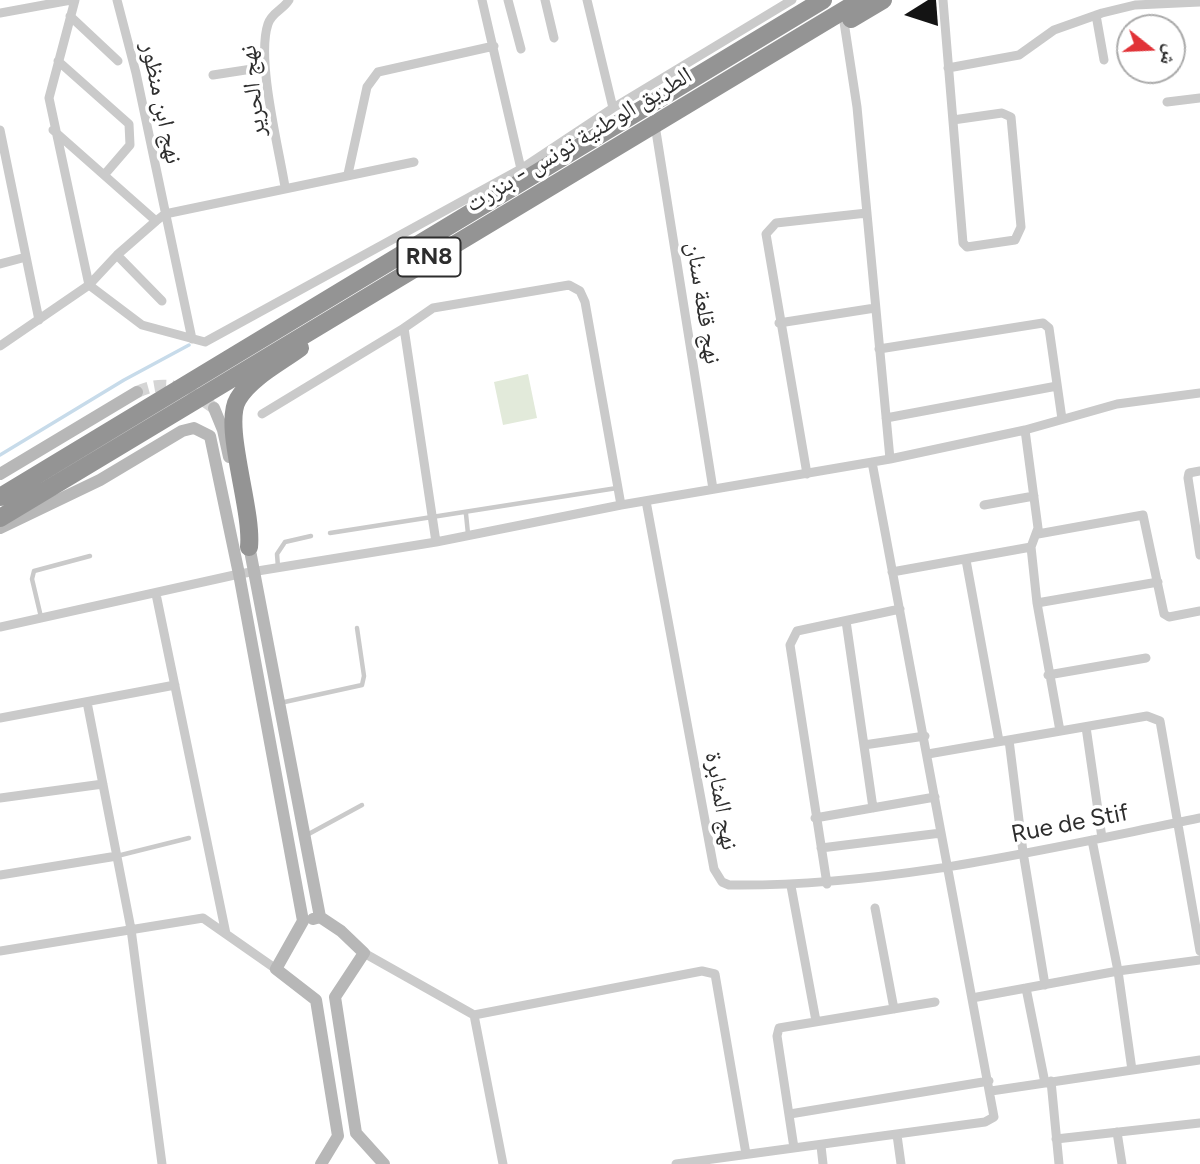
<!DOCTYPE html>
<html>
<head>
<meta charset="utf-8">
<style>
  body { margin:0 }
  #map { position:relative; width:1200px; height:1164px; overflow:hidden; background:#fff; font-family:Figtree,"Noto Naskh Arabic",sans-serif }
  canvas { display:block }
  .north { position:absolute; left:1116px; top:14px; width:70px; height:70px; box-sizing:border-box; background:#fff; border:2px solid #ababab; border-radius:50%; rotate:108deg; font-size:19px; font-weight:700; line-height:28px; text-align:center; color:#2d2d2d }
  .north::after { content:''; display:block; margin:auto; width:24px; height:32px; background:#e13237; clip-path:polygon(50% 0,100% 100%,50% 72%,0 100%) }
</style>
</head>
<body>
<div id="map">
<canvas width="1200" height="1164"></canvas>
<div class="north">ش</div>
</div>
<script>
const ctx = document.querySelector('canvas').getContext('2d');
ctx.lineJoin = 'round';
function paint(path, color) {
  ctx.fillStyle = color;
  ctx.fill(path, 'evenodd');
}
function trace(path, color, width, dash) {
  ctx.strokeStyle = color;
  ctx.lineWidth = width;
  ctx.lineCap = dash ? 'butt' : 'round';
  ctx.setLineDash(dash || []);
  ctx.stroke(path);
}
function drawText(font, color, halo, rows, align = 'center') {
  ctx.font = font + ' Figtree,"Noto Naskh Arabic",sans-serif';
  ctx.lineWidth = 7;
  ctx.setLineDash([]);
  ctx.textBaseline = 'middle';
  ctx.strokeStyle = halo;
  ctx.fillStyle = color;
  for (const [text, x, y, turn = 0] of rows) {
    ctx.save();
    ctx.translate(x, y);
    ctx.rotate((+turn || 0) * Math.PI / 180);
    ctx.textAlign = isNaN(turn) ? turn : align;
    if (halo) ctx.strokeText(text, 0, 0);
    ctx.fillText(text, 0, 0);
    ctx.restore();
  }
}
paint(new Path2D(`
  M 528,374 L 537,418 L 503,425 L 494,382 Z`), '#e2eada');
trace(new Path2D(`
  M 0,455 L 124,380 L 189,345`), '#c7dbea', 3.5);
paint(new Path2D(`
  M 928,0 L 936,0 L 938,26 L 904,15 Z`), '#141414');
trace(new Path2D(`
  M 137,392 C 167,378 189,389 214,408`), '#d5d5d5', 12, [12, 6]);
trace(new Path2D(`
  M 466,514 L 468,534
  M 330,533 L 617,488
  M 278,567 L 277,554 L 285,542 L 311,536
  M 41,617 L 32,579 L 34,571 L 90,556
  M 280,703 L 362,685 L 364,676 L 357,628
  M 305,836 L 362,805
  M 117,856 L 189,838`), '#cacaca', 4.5);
trace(new Path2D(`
  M 75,0 L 49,98 L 89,285
  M 117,0 L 136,73 L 192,339
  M 482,0 L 521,169
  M 508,0 L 521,49
  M 545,0 L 554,38
  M 587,0 L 613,108
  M 943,0 L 963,243 L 967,247 L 1015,240 L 1021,227 L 1011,117 L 1002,113 L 953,120
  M 0,13 L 71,0
  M 1096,15 L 1104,60
  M 70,16 L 118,61
  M 844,22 L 857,107 L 890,459
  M 58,61 L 129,124 L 130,145 L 105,174
  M 948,68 L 1019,55 L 1054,30 L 1102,13 L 1135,5 L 1200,2
  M 213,75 L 265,67
  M 1167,102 L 1200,98
  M 655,125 L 713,489
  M 0,130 L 39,320
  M 53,130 L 156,221 L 165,214 L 414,162
  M 348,174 L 367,87 L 378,72 L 494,46
  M 285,187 C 279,149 256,59 268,24 C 272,12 283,10 289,0
  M 117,255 L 156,221
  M 0,264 L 26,257
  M 89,285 L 117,255 L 162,301
  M 779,323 L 875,308
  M 404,328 L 436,542
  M 0,346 L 89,285 L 142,325 L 205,342 L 521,169 L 613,108 L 792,0
  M 879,349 L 1043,323 L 1049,328 L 1062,419
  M 262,414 L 404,328 L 433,308 L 569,285 L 580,291 L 585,302 L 621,505
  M 886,418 L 1057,386
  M 1025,430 L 1038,528 L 1031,547 L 1037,603 L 1060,731
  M 1200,471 L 1189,473 L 1188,478 L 1200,555
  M 807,474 L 766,234 L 776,223 L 867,213
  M 646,501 L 714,869 L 722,882 L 729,885 C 888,887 1045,849 1200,818
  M 984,505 L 1034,496
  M 1038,534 L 1143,515 L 1164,614 L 1169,617 L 1200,611
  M 966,560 L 999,741
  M 892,572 L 1031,547
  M 156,594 L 226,934
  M 1037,603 L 1158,582
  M 846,621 L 873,808
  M 0,627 L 239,574 L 436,542 L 621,505 L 890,459 L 1025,430 L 1117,404 L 1200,393
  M 1048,675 L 1146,658
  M 87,702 L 131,929 L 162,1164
  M 0,718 L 175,685
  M 1086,727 L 1102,838
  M 1009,740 L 1023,852 L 1045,985
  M 864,745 L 925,736
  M 928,754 L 1147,716 L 1160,721 L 1200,951
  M 0,798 L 103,784
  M 815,818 L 935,797
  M 1092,840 L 1118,971 L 1132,1070
  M 821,848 L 941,833
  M 0,875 L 117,856
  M 827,884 L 790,645 L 797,631 L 900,609
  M 791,886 L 816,1021
  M 875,908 L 894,1009
  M 0,951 L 203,918 L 276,969
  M 364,953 L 474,1015 L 503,1164
  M 1026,988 L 1045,1083
  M 972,998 L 1118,971 L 1200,960
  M 474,1015 L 702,971 L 715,974 L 746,1154
  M 1051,1081 L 1059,1164
  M 991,1091 L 1200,1060
  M 790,1114 L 989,1081
  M 1117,1132 L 1122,1164
  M 897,1135 L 901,1164
  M 1056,1139 L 1200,1123
  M 821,1146 L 823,1164
  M 794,1148 L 777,1036 L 779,1028 L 935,1002
  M 676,1164 L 985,1122 L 994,1117 L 872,462`), '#cacaca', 9);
trace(new Path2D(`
  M 214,408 L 223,430 L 229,457
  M 0,474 L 137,392
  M 0,528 L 100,480 L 182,431 L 194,428 L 210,436 L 239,574 L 303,921 L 276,969 L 316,1000 L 338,1136 L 321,1164
  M 248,540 L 320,917
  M 313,919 L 320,917 L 341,931 L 364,953 L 335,997 L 356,1133 L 384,1164`), '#b7b7b7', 12);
trace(new Path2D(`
  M 851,19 L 883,0
  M 0,497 L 823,0
  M 0,518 L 861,0
  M 249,547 C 253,509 222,425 238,399 C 250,378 281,362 300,348`), '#949494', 18);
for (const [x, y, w] of [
  [429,257,63]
]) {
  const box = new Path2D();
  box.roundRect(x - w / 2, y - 19.5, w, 39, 5);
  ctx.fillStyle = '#fff';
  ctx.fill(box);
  trace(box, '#2d2d2d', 2);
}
drawText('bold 23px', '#2d2d2d', null, [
  ["RN8",429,257]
]);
drawText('24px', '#2d2d2d', '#fff', [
  ["نهج الحرير",253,91,-96],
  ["نهج ابن منظور",161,103,78],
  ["الطريق الوطنية تونس - بنزرت",579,140,-31],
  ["نهج قلعة سنان",703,303,81],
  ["نهج المثابرة",721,801,80],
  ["Rue de Stif",1070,824,-11]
]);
</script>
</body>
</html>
